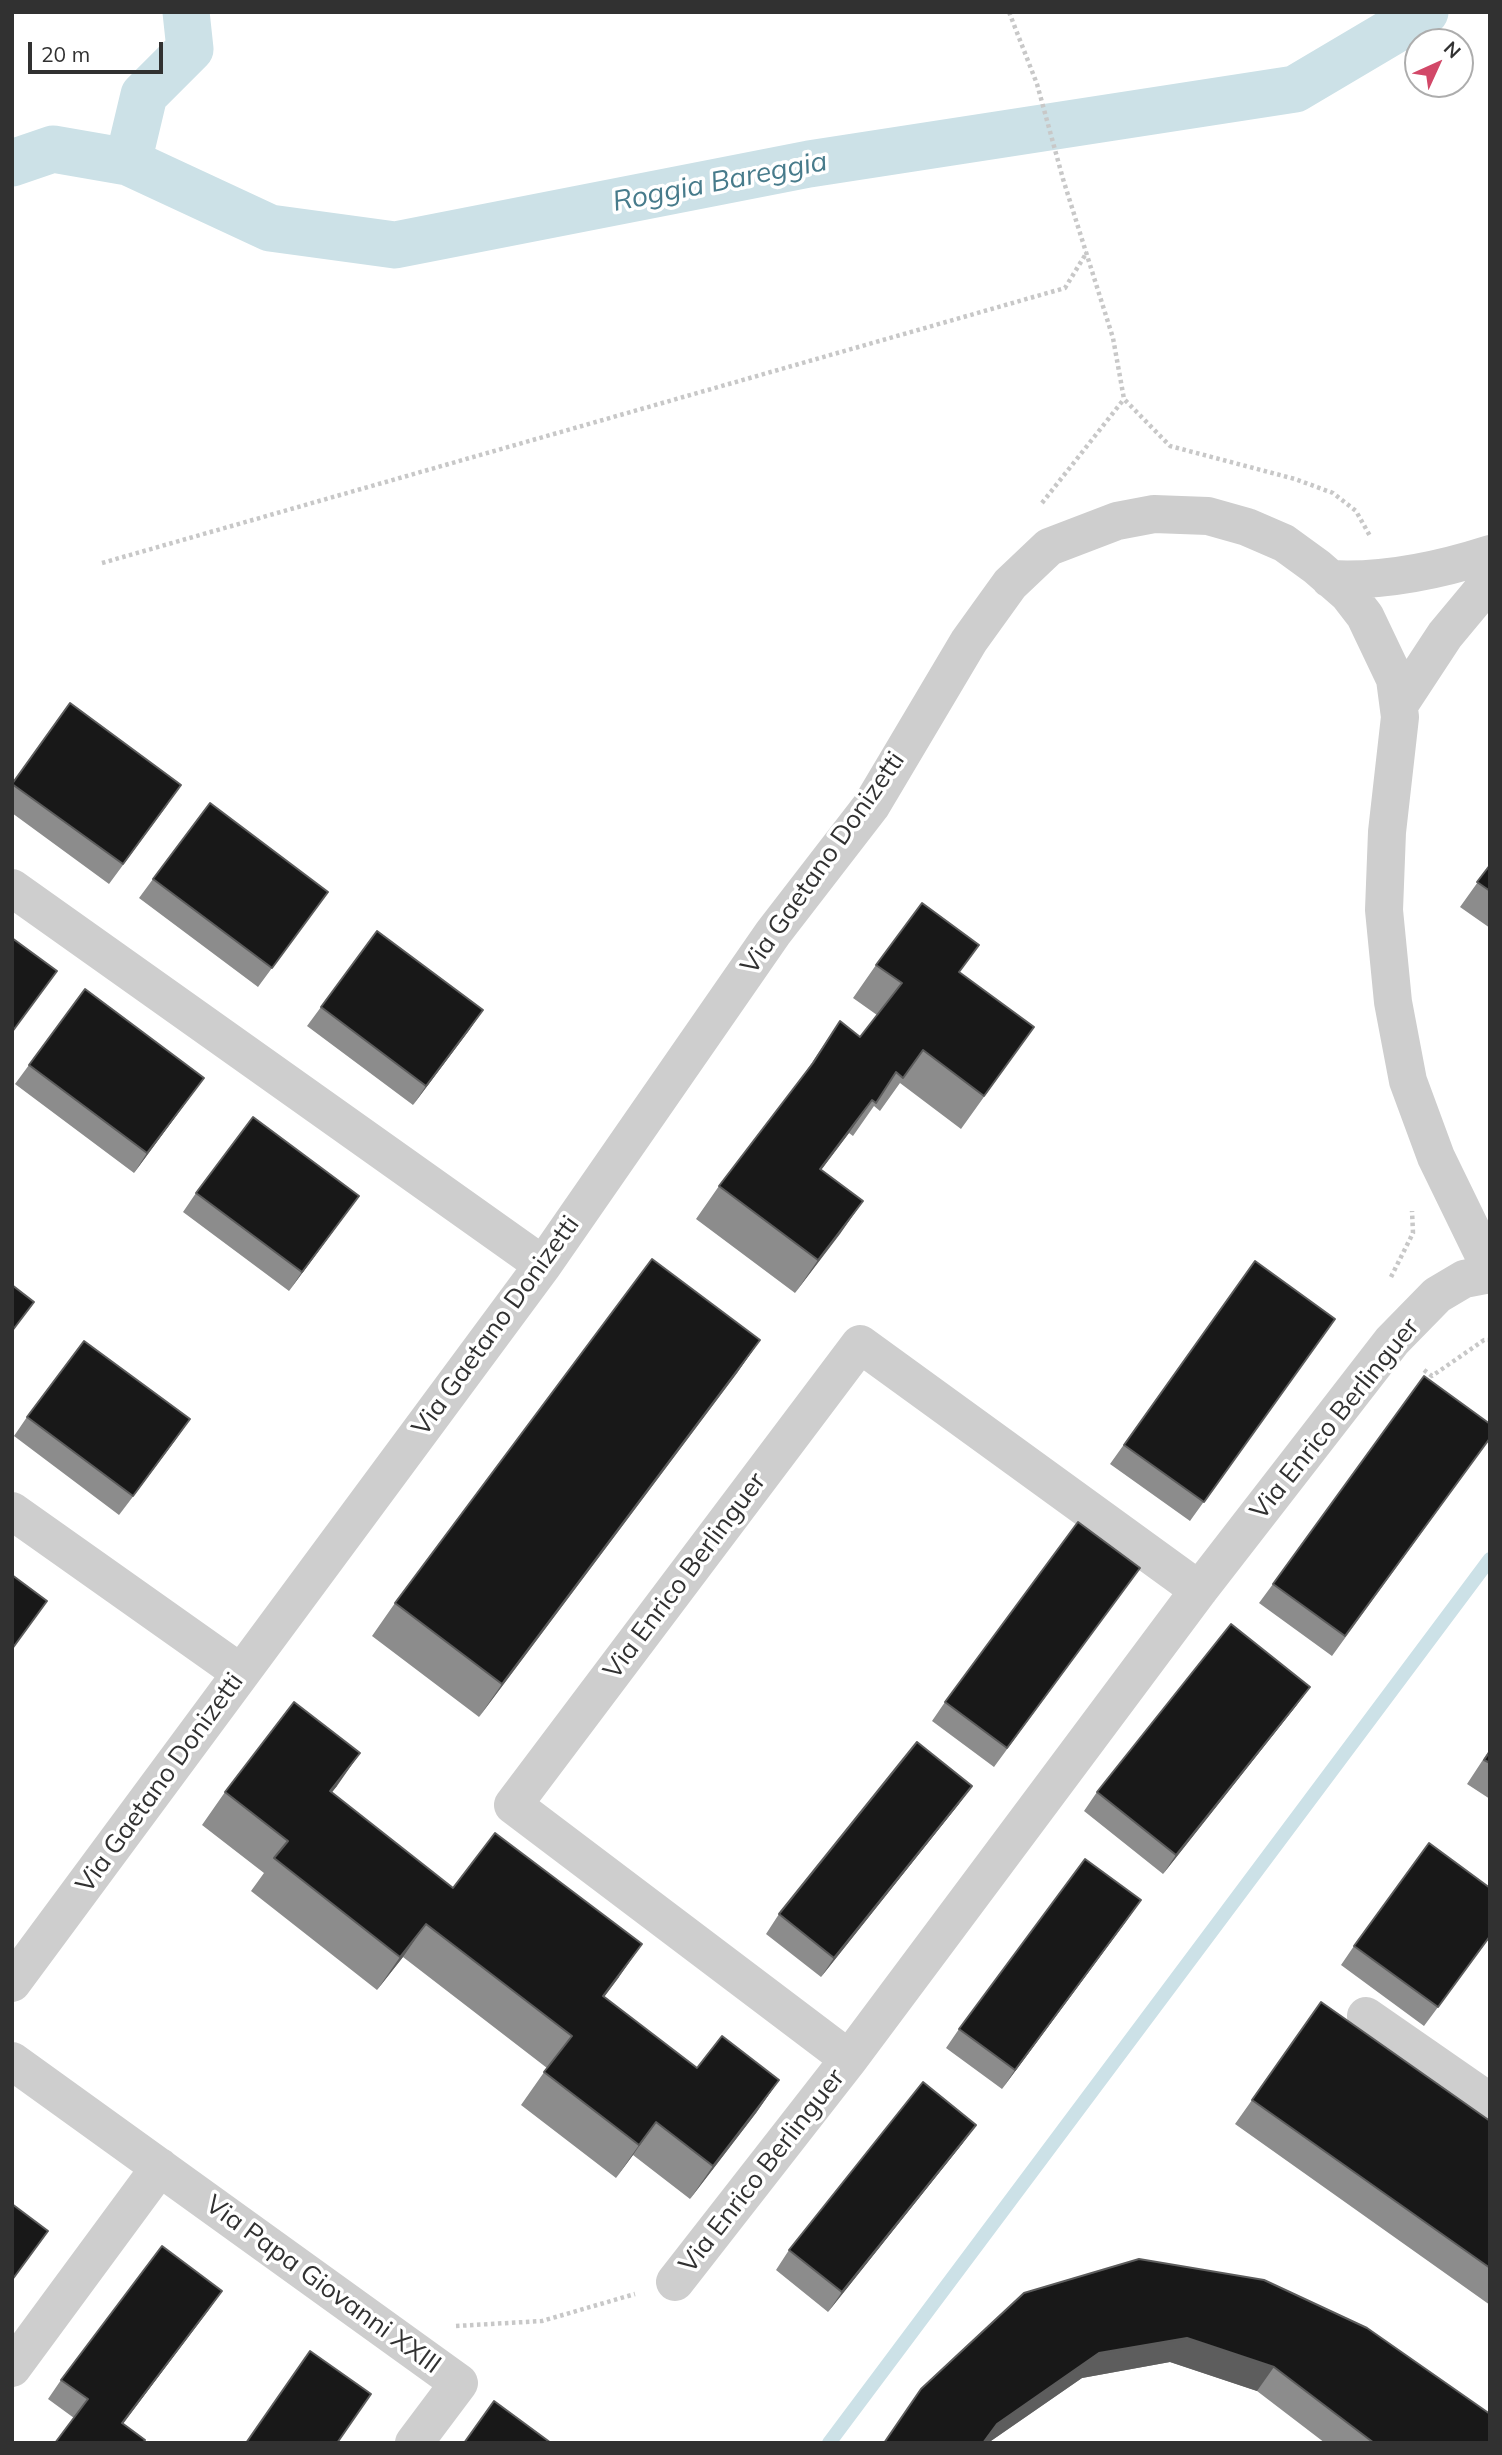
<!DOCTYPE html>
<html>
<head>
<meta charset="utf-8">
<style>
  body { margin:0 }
  #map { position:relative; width:1502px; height:2455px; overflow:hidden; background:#fff; font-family:Mulish,sans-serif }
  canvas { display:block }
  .frame { position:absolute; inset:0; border:14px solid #313131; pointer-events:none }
  .north { position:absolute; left:1404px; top:28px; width:70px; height:70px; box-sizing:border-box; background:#fff; border:2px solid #adadad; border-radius:50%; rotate:45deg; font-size:19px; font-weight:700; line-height:28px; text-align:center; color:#313131 }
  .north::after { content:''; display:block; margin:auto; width:24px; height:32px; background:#d24868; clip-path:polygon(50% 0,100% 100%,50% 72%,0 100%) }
  .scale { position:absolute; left:28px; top:42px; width:135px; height:32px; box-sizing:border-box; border:4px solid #313131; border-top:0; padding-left:9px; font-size:21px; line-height:24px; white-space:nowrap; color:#313131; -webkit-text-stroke:5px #fff; paint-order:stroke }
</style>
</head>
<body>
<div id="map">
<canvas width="1502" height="2455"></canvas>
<div class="frame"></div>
<div class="north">N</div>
<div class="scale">20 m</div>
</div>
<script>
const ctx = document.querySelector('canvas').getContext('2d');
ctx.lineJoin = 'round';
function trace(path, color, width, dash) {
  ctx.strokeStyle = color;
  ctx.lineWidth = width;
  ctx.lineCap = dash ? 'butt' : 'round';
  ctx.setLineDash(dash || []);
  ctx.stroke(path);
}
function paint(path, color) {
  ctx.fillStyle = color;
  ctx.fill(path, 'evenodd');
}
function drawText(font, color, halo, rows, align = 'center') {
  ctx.font = font + ' Mulish,sans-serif';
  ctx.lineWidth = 7;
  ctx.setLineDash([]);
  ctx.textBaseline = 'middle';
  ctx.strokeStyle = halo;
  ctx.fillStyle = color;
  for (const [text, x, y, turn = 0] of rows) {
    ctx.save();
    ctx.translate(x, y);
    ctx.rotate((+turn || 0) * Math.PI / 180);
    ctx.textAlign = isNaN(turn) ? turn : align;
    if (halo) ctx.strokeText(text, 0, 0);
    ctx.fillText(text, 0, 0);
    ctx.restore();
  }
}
trace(new Path2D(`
  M 829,2443 L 1490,1559`), '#cce1e7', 14);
trace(new Path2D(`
  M 128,162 L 144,95 L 190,49 L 186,12
  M 12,163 L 53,149 L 128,162 L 270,228 L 395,245 L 809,164 L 1295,89 L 1425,12`), '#cce1e7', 47);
trace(new Path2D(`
  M 1009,12 L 1037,84 L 1063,179 L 1113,338 L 1124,399 L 1170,446 L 1295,479 L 1333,493 L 1356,511 L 1370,536
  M 1042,503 L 1124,399
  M 102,563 L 1065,288 L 1087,252
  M 1391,1277 L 1413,1233 L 1412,1211
  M 1424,1370 L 1432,1376 L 1484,1340 L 1490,1340
  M 456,2326 L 542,2321 L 635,2294`), '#c8c8c8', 4.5, [3.5, 3.5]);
trace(new Path2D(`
  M 1330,579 C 1382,582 1440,570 1490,554
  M 1399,705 L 1445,635 L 1490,581
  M 12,888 L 543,1265
  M 12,1511 L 241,1673
  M 12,1983 L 543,1265 L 773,933 L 871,806 L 969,641 L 1010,584 L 1049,547 L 1117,521 L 1154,514 L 1208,516 L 1247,527 L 1284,543 L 1317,567 L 1348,594 L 1365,616 L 1395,679 L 1400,717 L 1387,832 L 1384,910 L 1393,1002 L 1408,1081 L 1436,1157 L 1490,1268
  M 1366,2016 L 1490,2102
  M 849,2059 L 513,1805 L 860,1344 L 1199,1590
  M 12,2061 L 459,2383 L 414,2443
  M 675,2282 L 849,2059 L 1199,1590 L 1392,1341 L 1437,1295 L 1464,1279 L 1490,1274
  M 12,2368 L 160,2167`), '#cecece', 38);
paint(new Path2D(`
  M 12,783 L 168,804 L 109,884 L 12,813 Z
  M 1490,865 L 1490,928 L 1460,907 Z
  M 153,879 L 328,892 L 258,987 L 139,898 Z
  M 876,965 L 960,973 L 1034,1027 L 961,1129 L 900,1083 L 880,1111 L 874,1106 L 853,1136 L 849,1133 L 821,1170 L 863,1201 L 795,1293 L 696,1219 L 719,1186 L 801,1079 L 840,1021 L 860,1037 L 877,1015 L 853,998 Z
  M 321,1007 L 470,1029 L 413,1105 L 307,1026 Z
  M 29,1065 L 204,1078 L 134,1173 L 15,1084 Z
  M 196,1193 L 359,1196 L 289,1291 L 183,1212 Z
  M 1255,1261 L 1335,1319 L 1190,1521 L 1110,1464 Z
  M 760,1340 L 737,1373 L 479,1717 L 372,1636 L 395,1603 Z
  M 27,1417 L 176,1439 L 119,1515 L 14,1436 Z
  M 1490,1438 L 1332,1656 L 1259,1603 L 1273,1584 Z
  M 1126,1587 L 994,1767 L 932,1721 L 945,1702 Z
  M 1310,1687 L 1296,1706 L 1163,1874 L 1084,1811 L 1097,1792 Z
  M 1490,1749 L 1490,1799 L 1467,1784 Z
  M 337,1786 L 331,1792 L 453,1888 L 619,1977 L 604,1997 L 697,2068 L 779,2080 L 756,2113 L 690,2199 L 633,2155 L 616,2178 L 521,2105 L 547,2068 L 403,1957 L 377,1990 L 251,1891 L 264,1873 L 202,1825 L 225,1792 Z
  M 972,1786 L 958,1805 L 821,1977 L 766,1934 L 779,1914 Z
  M 1490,1888 L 1490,1937 L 1424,2026 L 1341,1965 L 1354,1946 Z
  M 1127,1920 L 1002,2089 L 946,2048 L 959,2029 Z
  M 1252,2100 L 1490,2121 L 1490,2305 L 1235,2124 Z
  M 976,2125 L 962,2144 L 828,2312 L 776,2270 L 789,2250 Z
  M 1139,2259 L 1490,2443 L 1325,2443 L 1257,2391 L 1170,2362 L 1082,2378 L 988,2443 L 883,2443 Z
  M 222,2291 L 123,2424 L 74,2418 L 48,2399 L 61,2380 Z`), '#8c8c8c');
paint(new Path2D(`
  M 483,1010 L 470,1029 L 413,1105 L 426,1086 Z
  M 204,1078 L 134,1173 L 147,1153 Z
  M 872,1100 L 849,1133 L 797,1202 L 820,1169 Z
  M 359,1196 L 289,1291 L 302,1272 Z
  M 863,1201 L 840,1234 L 795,1293 L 818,1260 Z
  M 760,1340 L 737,1373 L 479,1717 L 502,1684 Z
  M 190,1419 L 176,1439 L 119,1515 L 133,1496 Z
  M 1310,1687 L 1296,1706 L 1163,1874 L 1176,1855 Z
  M 360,1753 L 337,1786 L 307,1824 L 330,1791 Z
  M 972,1786 L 958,1805 L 821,1977 L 834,1958 Z
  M 1141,1900 L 1127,1920 L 1002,2089 L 1015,2070 Z
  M 426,1924 L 403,1957 L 377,1990 L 400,1957 Z
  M 642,1944 L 619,1977 L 580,2029 L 603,1996 Z
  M 779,2080 L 756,2113 L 690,2199 L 713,2166 Z
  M 656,2122 L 633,2155 L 616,2178 L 639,2145 Z
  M 976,2125 L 962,2144 L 828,2312 L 842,2292 Z
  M 222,2291 L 208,2311 L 109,2442 L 122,2423 Z
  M 1187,2338 L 1274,2367 L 1257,2391 L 1170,2362 L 1082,2378 L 988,2443 L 983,2443 L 997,2424 L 1099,2353 Z`), '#5d5d5d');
const building = new Path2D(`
  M 70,703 L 181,785 L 123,864 L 12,784 Z
  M 210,803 L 328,892 L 272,968 L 153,879 Z
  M 1490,865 L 1490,891 L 1477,882 Z
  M 922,903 L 979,945 L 959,972 L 1034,1027 L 984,1096 L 923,1050 L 903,1078 L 896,1072 L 876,1103 L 872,1100 L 820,1169 L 863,1201 L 818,1260 L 719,1186 L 813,1063 L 840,1021 L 860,1037 L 902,983 L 876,965 Z
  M 377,931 L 483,1010 L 426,1086 L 321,1007 Z
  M 12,938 L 57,971 L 12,1032 Z
  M 85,989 L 204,1078 L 147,1153 L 29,1065 Z
  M 253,1117 L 359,1196 L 302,1272 L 196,1193 Z
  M 652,1259 L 760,1340 L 502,1684 L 395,1603 Z
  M 1255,1261 L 1335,1319 L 1204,1502 L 1124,1445 Z
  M 12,1285 L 34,1302 L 12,1331 Z
  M 84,1341 L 190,1419 L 133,1496 L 27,1417 Z
  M 1424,1376 L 1490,1424 L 1490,1438 L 1345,1636 L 1273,1584 Z
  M 1078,1522 L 1140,1568 L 1007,1748 L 945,1702 Z
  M 12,1575 L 47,1601 L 12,1649 Z
  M 1231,1624 L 1310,1687 L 1176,1855 L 1097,1792 Z
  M 294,1702 L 360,1753 L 330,1791 L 453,1888 L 495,1833 L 642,1944 L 603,1996 L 697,2068 L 722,2036 L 779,2080 L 713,2166 L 656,2122 L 639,2145 L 544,2072 L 572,2036 L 426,1924 L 400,1957 L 274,1858 L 288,1841 L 225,1792 Z
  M 917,1742 L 972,1786 L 834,1958 L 779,1914 Z
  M 1490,1751 L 1490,1763 L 1484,1760 Z
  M 1429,1843 L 1490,1888 L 1490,1936 L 1438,2007 L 1354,1946 Z
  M 1085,1859 L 1141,1900 L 1015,2070 L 959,2029 Z
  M 1321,2002 L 1490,2121 L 1490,2268 L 1252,2100 Z
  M 923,2082 L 976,2125 L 842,2292 L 789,2250 Z
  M 12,2204 L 48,2231 L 12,2280 Z
  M 162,2246 L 222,2291 L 122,2423 L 145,2440 L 143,2443 L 55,2443 L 88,2399 L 61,2380 Z
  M 1139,2259 L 1264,2280 L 1367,2328 L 1490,2414 L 1490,2443 L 1374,2443 L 1274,2367 L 1187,2338 L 1099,2353 L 997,2424 L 983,2443 L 884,2443 L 921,2389 L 1024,2293 Z
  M 310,2351 L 371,2394 L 337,2443 L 246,2443 Z
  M 494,2401 L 551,2443 L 464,2443 Z`);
paint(building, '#181818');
trace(building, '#5d5d5d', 2);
drawText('26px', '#313131', '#fff', [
  ["Via Gaetano Donizetti",823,863,-55],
  ["Via Gaetano Donizetti",496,1326,-54],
  ["Via Enrico Berlinguer",1335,1419,-51],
  ["Via Enrico Berlinguer",685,1576,-53],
  ["Via Gaetano Donizetti",160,1783,-54],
  ["Via Enrico Berlinguer",762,2171,-52],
  ["Via Papa Giovanni XXIII",323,2285,36]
]);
drawText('italic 28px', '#477b8b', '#fff', [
  ["Roggia Bareggia",720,182,-11]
]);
</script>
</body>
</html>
